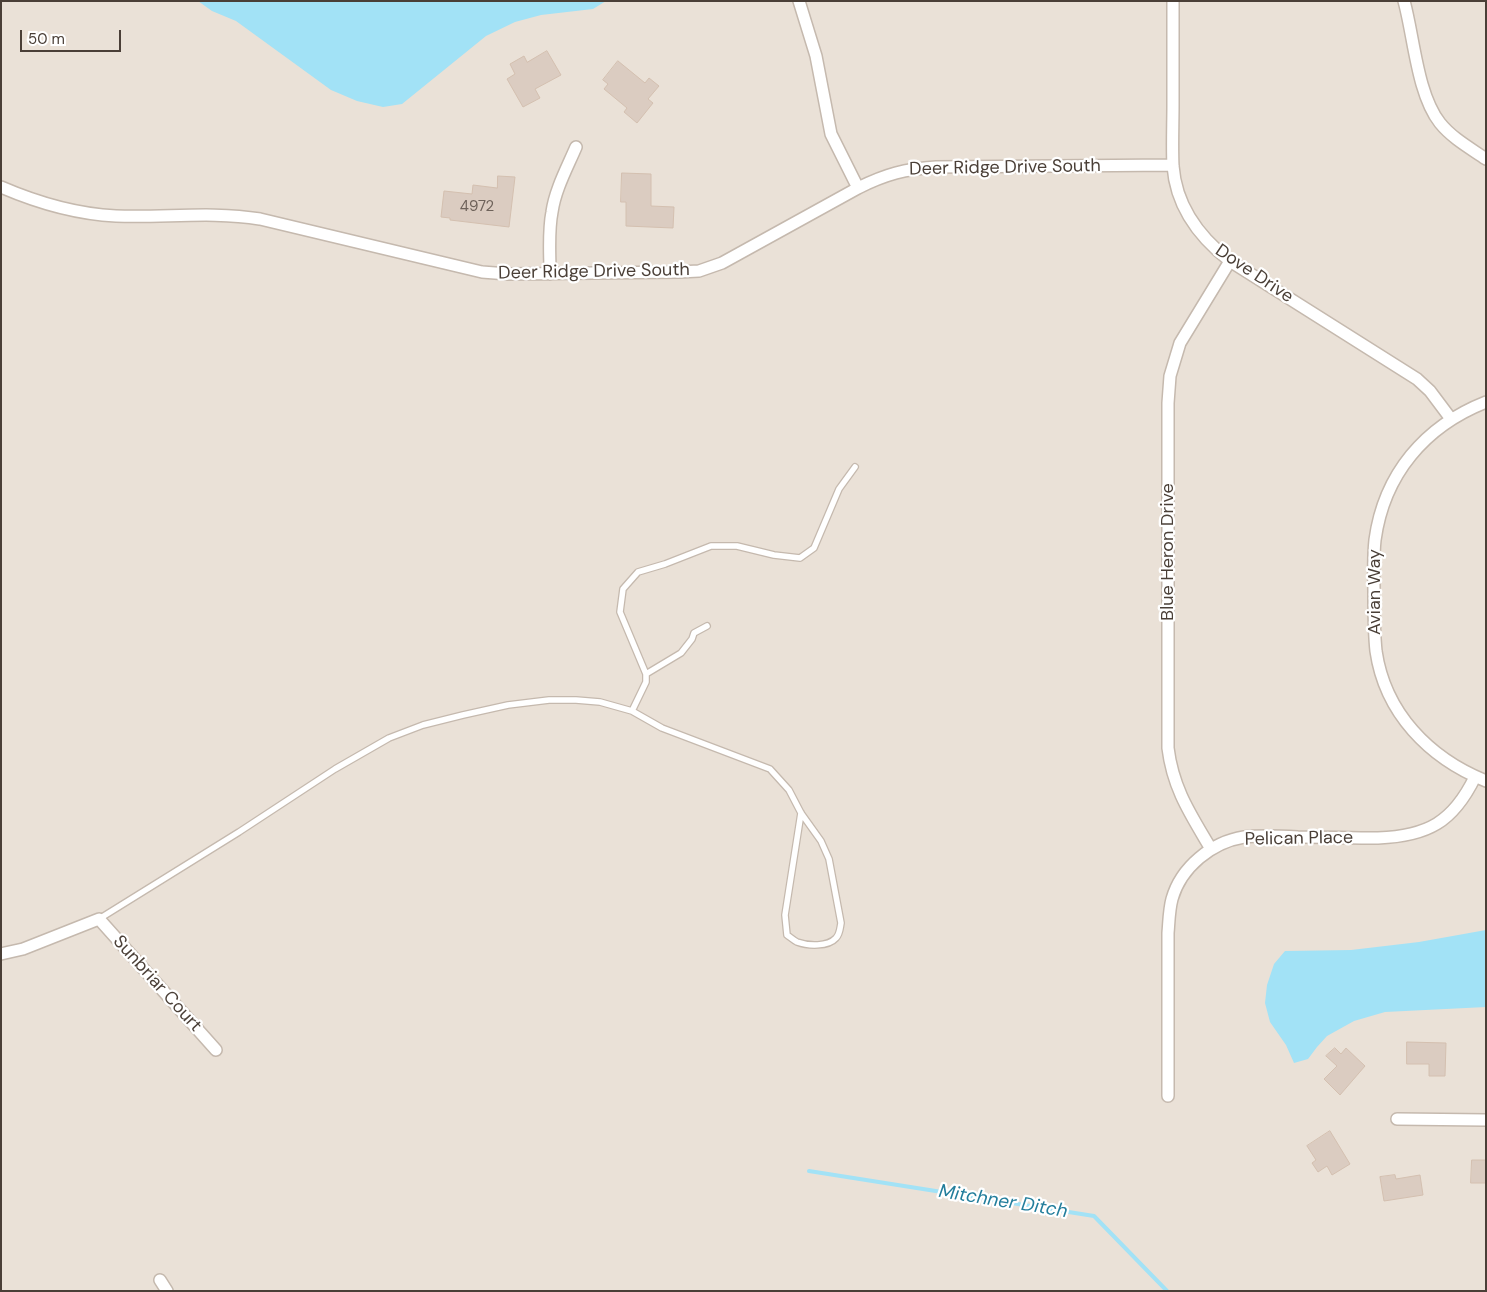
<!DOCTYPE html>
<html>
<head>
<meta charset="utf-8">
<style>
  body { margin:0 }
  #map { position:relative; width:1487px; height:1292px; overflow:hidden; background:#f6f0e9; font-family:"DM Sans",sans-serif }
  canvas { display:block }
  .frame { position:absolute; inset:0; border:2px solid #4a3f37; pointer-events:none }
  .scale { position:absolute; left:20px; top:30px; width:101px; height:22px; box-sizing:border-box; border:2px solid #4a3f37; border-top:0; padding-left:6px; font-size:15px; line-height:18px; white-space:nowrap; color:#4a3f37; -webkit-text-stroke:4px #fff; paint-order:stroke }
</style>
</head>
<body>
<div id="map">
<canvas width="1487" height="1292"></canvas>
<div class="frame"></div>
<div class="scale">50 m</div>
</div>
<script>
const ctx = document.querySelector('canvas').getContext('2d');
ctx.lineJoin = 'round';
function paint(path, color) {
  ctx.fillStyle = color;
  ctx.fill(path, 'evenodd');
}
function trace(path, color, width, dash) {
  ctx.strokeStyle = color;
  ctx.lineWidth = width;
  ctx.lineCap = dash ? 'butt' : 'round';
  ctx.setLineDash(dash || []);
  ctx.stroke(path);
}
function drawText(font, color, halo, rows, align = 'center') {
  ctx.font = font + ' "DM Sans",sans-serif';
  ctx.lineWidth = 4.5;
  ctx.setLineDash([]);
  ctx.textBaseline = 'middle';
  ctx.strokeStyle = halo;
  ctx.fillStyle = color;
  for (const [text, x, y, turn = 0] of rows) {
    ctx.save();
    ctx.translate(x, y);
    ctx.rotate((+turn || 0) * Math.PI / 180);
    ctx.textAlign = isNaN(turn) ? turn : align;
    if (halo) ctx.strokeText(text, 0, 0);
    ctx.fillText(text, 0, 0);
    ctx.restore();
  }
}
paint(new Path2D(`
  M 1,1 L 1486,1 L 1486,1291 L 1,1291 Z`), '#eae1d7');
paint(new Path2D(`
  M 198,1 L 606,1 L 593,9 L 541,15 L 515,22 L 486,36 L 402,104 L 383,107 L 357,101 L 331,90 L 236,21 L 212,11 Z
  M 1486,930 L 1486,1007 L 1385,1012 L 1354,1021 L 1327,1036 L 1317,1047 L 1308,1059 L 1294,1063 L 1286,1045 L 1270,1022 L 1265,1003 L 1267,985 L 1274,964 L 1285,951 L 1351,950 L 1419,942 Z`), '#a2e2f6');
trace(new Path2D(`
  M 809,1171 L 1094,1216 L 1167,1291`), '#a2e2f6', 4);
const building = new Path2D(`
  M 547,51 L 561,75 L 535,89 L 540,98 L 523,107 L 507,79 L 515,74 L 510,64 L 524,56 L 527,62 Z
  M 618,61 L 645,83 L 649,78 L 659,86 L 648,99 L 653,103 L 637,123 L 624,112 L 627,108 L 604,89 L 608,84 L 603,80 Z
  M 622,173 L 651,174 L 651,206 L 674,207 L 673,228 L 626,226 L 626,202 L 621,202 Z
  M 498,176 L 515,177 L 509,227 L 450,220 L 450,218 L 441,217 L 444,191 L 472,194 L 473,185 L 497,188 Z
  M 1407,1042 L 1446,1043 L 1445,1076 L 1429,1076 L 1429,1064 L 1407,1064 Z
  M 1335,1048 L 1341,1054 L 1346,1048 L 1365,1066 L 1340,1095 L 1324,1079 L 1337,1066 L 1326,1056 Z
  M 1330,1131 L 1350,1164 L 1332,1175 L 1327,1166 L 1318,1172 L 1312,1163 L 1316,1160 L 1307,1146 Z
  M 1472,1160 L 1486,1160 L 1486,1183 L 1471,1183 Z
  M 1395,1175 L 1396,1179 L 1420,1175 L 1423,1195 L 1384,1201 L 1380,1177 Z`);
paint(building, '#dbccc1');
trace(building, '#d4c0b0', 1);
const lane = new Path2D(`
  M 646,674 L 681,653 L 692,639 L 694,633 L 707,626
  M 632,711 L 646,682 L 646,674 L 620,612 L 623,589 L 638,572 L 665,564 L 711,546 L 737,546 L 774,555 L 800,558 L 814,548 L 839,489 L 855,467
  M 99,919 L 239,832 L 335,769 L 389,738 L 423,725 L 463,715 L 508,705 L 549,700 L 576,700 L 600,702 L 632,711 L 662,728 L 770,769 L 789,790 L 801,813 L 821,841 L 829,859 L 841,923 C 840,928 840,934 836,938 C 828,947 808,946 797,942 C 793,940 790,937 787,935 L 785,915 L 801,813`);
const street = new Path2D(`
  M 799,1 L 816,56 L 831,134 L 858,188
  M 1173,1 C 1173,36 1173,70 1173,105 C 1173,125 1172,146 1173,166 C 1176,206 1199,237 1230,261 L 1417,379 L 1430,391 L 1451,419
  M 1404,1 C 1414,37 1417,94 1440,123 C 1452,138 1470,148 1486,159
  M 1,187 C 38,203 76,214 116,216 C 164,218 212,211 260,219 L 482,272 L 508,274 L 679,272 L 699,271 L 722,263 L 858,188 C 886,174 905,169 936,167 L 1173,165
  M 550,274 C 550,253 548,232 552,212 C 555,190 567,168 576,147
  M 1486,402 C 1425,426 1384,474 1375,540 C 1373,558 1374,576 1374,594 C 1374,613 1374,632 1376,651 C 1385,713 1429,758 1486,781
  M 1211,849 C 1191,815 1173,789 1168,748 L 1168,403 L 1170,376 L 1180,343 L 1230,261
  M 1,954 L 23,949 L 99,919 L 216,1050
  M 1168,1096 L 1168,933 C 1169,922 1169,910 1172,899 C 1181,867 1212,842 1244,837 C 1261,835 1280,836 1298,837 C 1325,837 1351,838 1378,838 C 1428,836 1453,822 1475,777
  M 1397,1119 L 1486,1120
  M 160,1280 L 167,1291`);
trace(lane, '#c5b9ae', 8);
trace(street, '#c5b9ae', 14);
trace(lane, '#fff', 5.5);
trace(street, '#fff', 11);
drawText('15px', '#6e625a', null, [
  ["4972",477,207]
]);
drawText('18px', '#4a3f37', '#fff', [
  ["Deer Ridge Drive South",1005,168,-1],
  ["Deer Ridge Drive South",594,272,-1],
  ["Dove Drive",1254,274,34],
  ["Blue Heron Drive",1168,552,-90],
  ["Avian Way",1375,592,-90],
  ["Pelican Place",1299,839,-1],
  ["Sunbriar Court",157,984,48]
]);
drawText('italic 19px', '#237e9c', '#fff', [
  ["Mitchner Ditch",1003,1202,9]
]);
</script>
</body>
</html>
